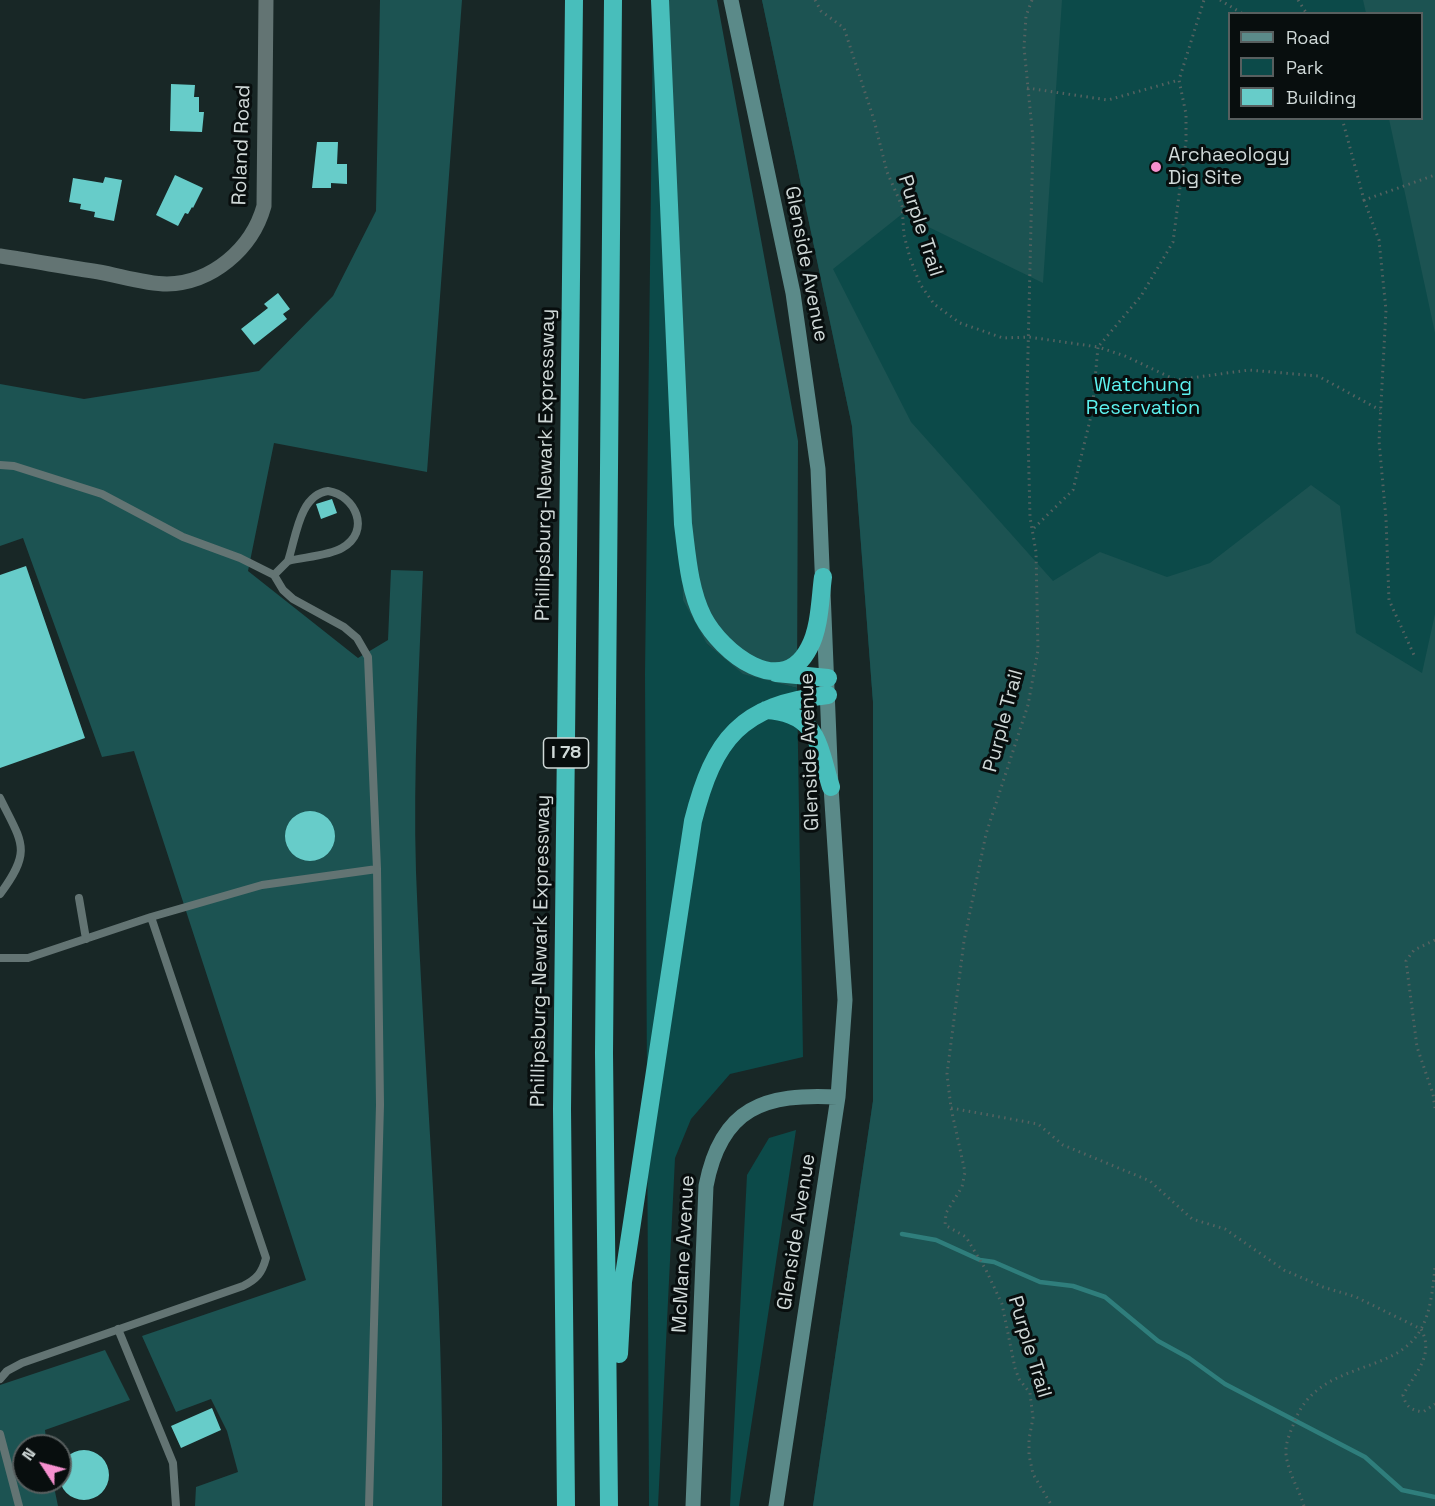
<!DOCTYPE html>
<html>
<head>
<meta charset="utf-8">
<style>
  body { margin:0 }
  #map { position:relative; width:1435px; height:1506px; overflow:hidden; background:#182726; font-family:"Space Grotesk",sans-serif }
  canvas { display:block }
  .legend { position:absolute; left:1228px; top:12px; width:195px; height:108px; box-sizing:border-box; background:#080e0e; border:2px solid #585f5f; margin:0; padding:8px 10px; list-style:none; font-size:18px; color:#d0d9d8 }
  .legend li { display:flex; align-items:center; gap:12px; height:30px }
  .legend b { width:30px; border:2px solid #585f5f }
  .north { position:absolute; left:12px; top:1434px; width:60px; height:60px; box-sizing:border-box; background:#080e0e; border:2px solid #585f5f; border-radius:50%; rotate:306deg; font-size:16px; font-weight:700; line-height:24px; text-align:center; color:#d0d9d8 }
  .north::after { content:''; display:block; margin:auto; width:21px; height:27px; background:#f690cf; clip-path:polygon(50% 0,100% 100%,50% 72%,0 100%) }
</style>
</head>
<body>
<div id="map">
<canvas width="1435" height="1506"></canvas>
<ul class="legend">
<li><b style="height:8px;background:#5b8a89"></b>Road</li>
<li><b style="height:16px;background:#0c4a49"></b>Park</li>
<li><b style="height:16px;background:#67ccc9"></b>Building</li>
</ul>
<div class="north">N</div>
</div>
<script>
const ctx = document.querySelector('canvas').getContext('2d');
ctx.lineJoin = 'round';
function paint(path, color) {
  ctx.fillStyle = color;
  ctx.fill(path, 'evenodd');
}
function trace(path, color, width, dash) {
  ctx.strokeStyle = color;
  ctx.lineWidth = width;
  ctx.lineCap = dash ? 'butt' : 'round';
  ctx.setLineDash(dash || []);
  ctx.stroke(path);
}
function drawText(font, color, halo, rows, align = 'center') {
  ctx.font = font + ' "Space Grotesk",sans-serif';
  ctx.lineWidth = 6;
  ctx.setLineDash([]);
  ctx.textBaseline = 'middle';
  ctx.strokeStyle = halo;
  ctx.fillStyle = color;
  for (const [text, x, y, turn = 0] of rows) {
    ctx.save();
    ctx.translate(x, y);
    ctx.rotate((+turn || 0) * Math.PI / 180);
    ctx.textAlign = isNaN(turn) ? turn : align;
    if (halo) ctx.strokeText(text, 0, 0);
    ctx.fillText(text, 0, 0);
    ctx.restore();
  }
}
paint(new Path2D(`
  M 762,0 L 1435,0 L 1435,1506 L 813,1506 L 873,1101 L 873,702 L 852,426 ZM 1230,14 L 1422,14 L 1422,118 L 1230,118 Z
  M 653,21 L 707,644 L 743,673 L 797,688 L 803,1057 L 730,1074 L 691,1119 L 675,1158 L 658,1506 L 649,1506 L 645,674 Z
  M 796,1130 L 739,1506 L 730,1506 L 747,1175 L 769,1138 Z`), '#0c4a49');
paint(new Path2D(`
  M 380,0 L 462,0 L 427,472 L 274,443 L 248,571 L 358,658 L 388,640 L 391,570 L 423,571 C 419,671 413,772 416,872 C 424,1083 445,1295 442,1506 L 195,1506 L 196,1487 L 238,1472 L 227,1431 L 211,1399 L 176,1412 L 142,1336 L 306,1280 L 134,751 L 102,757 L 23,538 L 0,546 L 0,384 L 84,399 L 259,371 L 333,296 L 376,211 Z
  M 654,0 L 717,0 L 798,441 L 797,688 L 743,674 L 707,644 L 683,600 L 670,34 Z
  M 762,0 L 1062,0 L 1043,283 L 902,214 L 833,269 L 911,422 L 1053,581 L 1100,552 L 1167,577 L 1210,563 L 1311,485 L 1340,506 L 1356,633 L 1422,673 L 1435,614 L 1435,1506 L 813,1506 L 873,1101 L 873,702 L 852,426 Z
  M 1363,0 L 1435,0 L 1435,333 L 1389,119 L 1422,118 L 1422,14 L 1366,13 Z
  M 105,1350 L 130,1400 L 45,1430 L 47,1446 L 24,1446 L 24,1482 L 53,1482 L 58,1506 L 0,1506 L 0,1385 Z`), '#1c5352');
trace(new Path2D(`
  M 902,1234 L 936,1240 L 980,1260 L 994,1262 L 1040,1282 L 1073,1286 L 1105,1297 L 1158,1341 L 1189,1358 L 1225,1384 L 1365,1457 L 1402,1490 L 1435,1497`), '#2f7e7c', 4.5);
paint(new Path2D(`
  M 171,84 L 195,85 L 194,97 L 199,97 L 199,112 L 204,112 L 202,132 L 170,131 Z
  M 317,142 L 338,142 L 337,164 L 347,164 L 347,184 L 331,183 L 331,188 L 312,188 Z
  M 175,175 L 203,188 L 193,208 L 192,207 L 188,214 L 185,213 L 178,226 L 156,215 Z
  M 105,177 L 122,180 L 114,221 L 94,217 L 95,212 L 80,209 L 81,204 L 69,202 L 73,178 L 103,183 Z
  M 278,293 L 290,309 L 283,314 L 287,319 L 254,345 L 241,329 L 268,308 L 264,304 Z
  M 332,499 L 337,513 L 321,519 L 316,504 Z
  M 26,566 L 85,738 L 0,768 L 0,575 Z
  M285 836a25 25 0 1 1 50 0a25 25 0 1 1-50 0Z
  M 212,1408 L 221,1430 L 181,1448 L 171,1426 Z
  M59 1475a25 25 0 1 1 50 0a25 25 0 1 1-50 0Z`), '#67ccc9');
trace(new Path2D(`
  M 815,0 L 821,11 L 844,28 L 874,120 L 887,172 L 902,206 L 904,235 L 910,258 L 920,284 L 934,304 L 960,323 L 1003,338 L 1029,337 L 1098,347 L 1141,296 L 1173,242 L 1186,141 L 1186,114 L 1179,80 L 1204,0
  M 1032,0 L 1026,16 L 1024,47 L 1033,139 L 1027,395 L 1030,517 L 1036,552 L 1038,650 L 1028,705 L 986,834 L 964,941 L 947,1074 L 951,1108 L 965,1172 L 962,1187 L 946,1213 L 945,1225 L 966,1237 L 986,1270 L 1002,1304 L 1015,1368 L 1019,1379 L 1030,1393 L 1033,1418 L 1029,1439 L 1029,1455 L 1033,1474 L 1052,1506
  M 1220,0 L 1243,14
  M 1298,0 L 1307,14
  M 1027,88 L 1108,100 L 1179,80
  M 1342,118 L 1364,200 L 1435,175
  M 1364,200 L 1379,240 L 1386,310 L 1379,441 L 1386,519 L 1389,600 L 1414,655
  M 1034,528 L 1073,490 L 1092,412 L 1098,347 L 1125,356 L 1176,380 L 1249,370 L 1318,376 L 1380,410
  M 1435,940 L 1414,950 L 1406,961 L 1417,1047 L 1433,1094 L 1435,1108
  M 951,1108 L 1038,1124 L 1063,1145 L 1150,1181 L 1192,1219 L 1225,1229 L 1284,1270 L 1323,1287 L 1356,1297 L 1421,1329 C 1435,1355 1415,1373 1403,1395 C 1406,1407 1411,1410 1423,1412 L 1435,1404
  M 1304,1506 C 1299,1489 1288,1473 1286,1454 C 1285,1444 1290,1433 1294,1423 C 1317,1359 1395,1377 1421,1329 C 1431,1312 1433,1286 1435,1267`), '#556261', 3, [1.5, 4.5]);
trace(new Path2D(`
  M 0,465 L 14,466 L 102,494 L 183,537 L 240,558 L 274,575 L 283,590 L 293,599 L 344,627 L 357,638 L 368,657 L 377,869 L 380,1105 L 369,1506
  M 328,491 C 355,495 372,531 342,548 C 328,556 304,557 288,561 C 296,538 299,495 328,491 Z
  M 274,575 L 288,561
  M 0,798 C 22,843 33,850 0,894
  M 79,898 L 86,939
  M 151,917 L 262,885 L 377,869
  M 0,958 L 28,958 L 151,917 L 266,1258 C 262,1273 257,1279 243,1286 L 22,1363 L 7,1371 L 0,1379
  M 118,1329 L 173,1463 L 176,1506
  M 0,1434 L 19,1506`), '#637473', 8);
trace(new Path2D(`
  M 0,256 C 33,261 66,267 99,272 C 121,276 145,284 167,284 C 212,283 252,249 264,206 L 266,0`), '#637473', 15);
trace(new Path2D(`
  M 731,0 L 793,293 L 818,469 L 831,787 L 845,1000 L 838,1097 L 776,1506
  M 693,1506 L 706,1186 C 721,1107 765,1093 838,1097`), '#5b8a89', 15);
trace(new Path2D(`
  M 660,0 L 683,524 C 687,555 689,589 703,617 C 721,652 782,701 809,648 C 820,628 820,599 823,577
  M 776,673 L 828,678
  M 766,710 C 818,713 818,745 831,787
  M 619,1354 L 623,1282 L 693,821 C 714,738 741,705 828,695
  M 566,1506 L 562,1109 L 574,0
  M 609,1506 L 604,1053 L 613,0`), '#48bebb', 18);
for (const [x, y, r, color] of [
  [1156,167,6,"#f690cf"]
]) {
  const dot = new Path2D();
  dot.arc(x, y, r, 0, 2 * Math.PI);
  ctx.fillStyle = color;
  ctx.fill(dot);
  trace(dot, '#080e0e', 2);
}
for (const [x, y, w] of [
  [566,753,45]
]) {
  const box = new Path2D();
  box.roundRect(x - w / 2, y - 15, w, 30, 4.5);
  ctx.fillStyle = '#080e0e';
  ctx.fill(box);
  trace(box, '#d0d9d8', 1.5);
}
drawText('bold 18px', '#d0d9d8', null, [
  ["I 78",566,753]
]);
drawText('20px', '#d0d9d8', '#080e0e', [
  ["Roland Road",242,145,-88],
  ["Purple Trail",920,226,72],
  ["Glenside Avenue",806,264,79],
  ["Phillipsburg-Newark Expressway",546,465,-89],
  ["Purple Trail",1004,721,-75],
  ["Glenside Avenue",810,752,-92],
  ["Phillipsburg-Newark Expressway",541,951,-89],
  ["Glenside Avenue",797,1232,-81],
  ["McMane Avenue",684,1254,-87],
  ["Purple Trail",1029,1347,73]
]);
drawText('20px', '#d0d9d8', '#080e0e', [
  ["Archaeology",1168,156],
  ["Dig Site",1168,179]
], 'left');
drawText('20px', '#5df1ee', '#080e0e', [
  ["Watchung",1143,386],
  ["Reservation",1143,409]
]);
</script>
</body>
</html>
